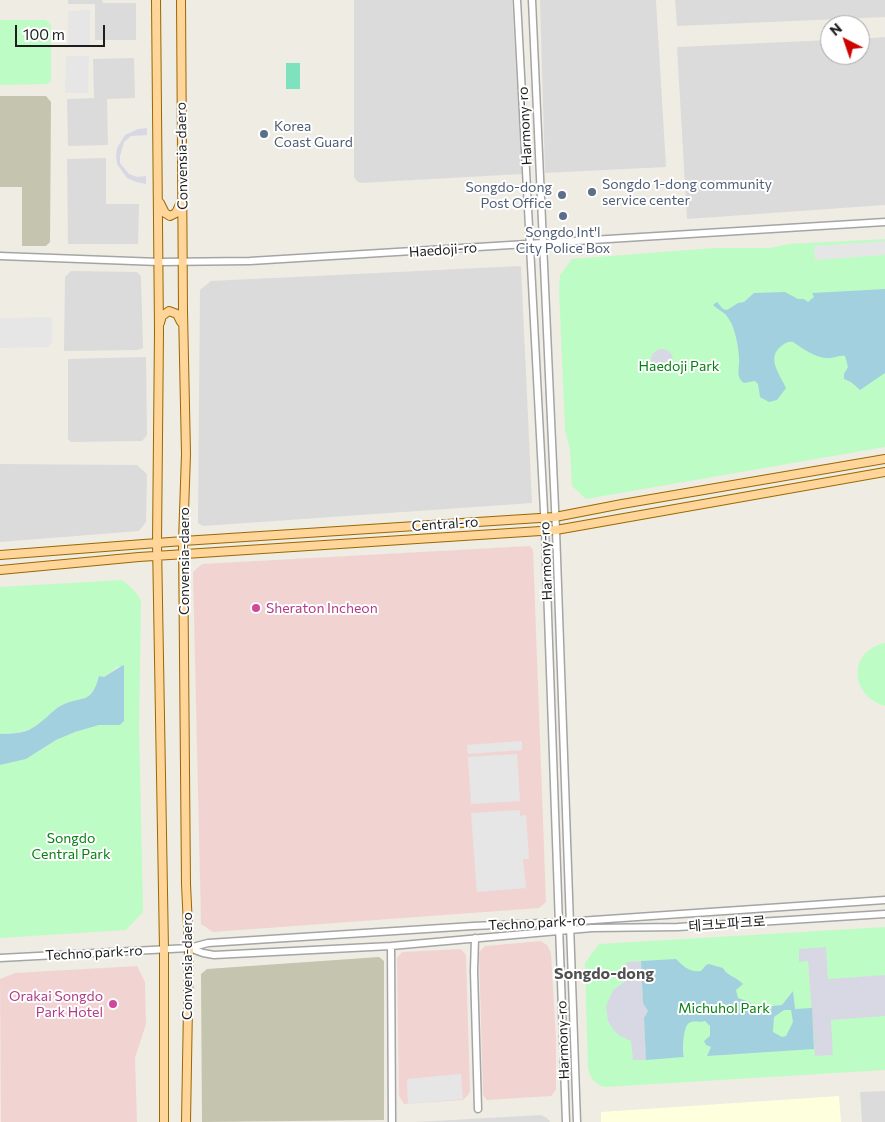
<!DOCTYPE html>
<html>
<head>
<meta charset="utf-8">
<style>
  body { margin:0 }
  #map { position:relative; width:885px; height:1122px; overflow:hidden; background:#efece3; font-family:Commissioner,sans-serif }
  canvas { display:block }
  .north { position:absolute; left:820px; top:15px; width:50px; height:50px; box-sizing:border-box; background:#fff; border:1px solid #a5a5a5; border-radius:50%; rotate:319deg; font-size:14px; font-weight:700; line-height:20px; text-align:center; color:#1e1e1e }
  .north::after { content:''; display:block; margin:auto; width:18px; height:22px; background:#cc0500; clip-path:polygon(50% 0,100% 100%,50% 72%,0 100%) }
  .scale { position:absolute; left:15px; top:25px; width:90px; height:22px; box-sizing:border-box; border:2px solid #1e1e1e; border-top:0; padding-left:6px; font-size:15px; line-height:18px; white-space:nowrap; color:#1e1e1e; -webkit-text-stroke:4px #fff; paint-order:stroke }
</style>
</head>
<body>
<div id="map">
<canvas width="885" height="1122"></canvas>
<div class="north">N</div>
<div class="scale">100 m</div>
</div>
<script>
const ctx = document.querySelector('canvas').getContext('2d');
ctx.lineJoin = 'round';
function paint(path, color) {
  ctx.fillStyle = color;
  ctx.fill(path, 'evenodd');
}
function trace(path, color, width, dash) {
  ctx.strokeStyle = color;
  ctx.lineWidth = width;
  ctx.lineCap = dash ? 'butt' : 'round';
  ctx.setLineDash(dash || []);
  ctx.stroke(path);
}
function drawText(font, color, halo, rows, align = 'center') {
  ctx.font = font + ' Commissioner,"Noto Sans KR",sans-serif';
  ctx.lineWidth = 4;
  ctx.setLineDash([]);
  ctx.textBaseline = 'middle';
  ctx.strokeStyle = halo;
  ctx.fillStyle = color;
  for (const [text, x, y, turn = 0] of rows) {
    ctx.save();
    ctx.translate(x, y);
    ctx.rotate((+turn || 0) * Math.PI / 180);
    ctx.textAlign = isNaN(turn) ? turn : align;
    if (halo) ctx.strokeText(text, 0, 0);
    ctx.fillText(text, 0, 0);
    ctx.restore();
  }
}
paint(new Path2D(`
  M 68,0 L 102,0 L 103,3 L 136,3 L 136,40 L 95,40 L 95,4 L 68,4 Z
  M 354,0 L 512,0 L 522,174 L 360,183 L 357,181 L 354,177 Z
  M 540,0 L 656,0 L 666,167 L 545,173 Z
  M 675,0 L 885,0 L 885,17 L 677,26 Z
  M 885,37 L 885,205 L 687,219 L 677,47 L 830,40 L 830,55 L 860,55 L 860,39 Z
  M 134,58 L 135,98 L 107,99 L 108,145 L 68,146 L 67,99 L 94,98 L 93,59 Z
  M 106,158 L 106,204 L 139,204 L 138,244 L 68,244 L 67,159 Z
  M 521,266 L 532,503 L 203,526 L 198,523 L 200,290 L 211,281 Z
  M 71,271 L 137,272 L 141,276 L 143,348 L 138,350 L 64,351 L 65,277 Z
  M 146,357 L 147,435 L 142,441 L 71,442 L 68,439 L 68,359 Z
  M 0,464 L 137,465 L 147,474 L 146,522 L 139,531 L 0,542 Z
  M 885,1091 L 885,1122 L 862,1122 L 860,1092 Z
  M 541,1115 L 547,1118 L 550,1122 L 415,1122 Z`), '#dcdbdb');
paint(new Path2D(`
  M 530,546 L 533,550 L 546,902 L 539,908 L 213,932 L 201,924 L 193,572 L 202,564 Z
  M 541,941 L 547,945 L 551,953 L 556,1039 L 556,1090 L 551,1096 L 487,1100 L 483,1095 L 479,952 L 485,946 Z
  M 461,949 L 466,955 L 470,1091 L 468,1095 L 463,1100 L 404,1104 L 399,1096 L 397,958 L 402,952 Z
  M 137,966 L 145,982 L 146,1024 L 135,1058 L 137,1122 L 1,1122 L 0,979 L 15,973 Z`), '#f1d4d2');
paint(new Path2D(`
  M 839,1096 L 841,1122 L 601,1122 L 601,1112 Z`), '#feffdd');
paint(new Path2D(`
  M 0,96 L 46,96 L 51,102 L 50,242 L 46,246 L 22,246 L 22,187 L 0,187 Z
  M 379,957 L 384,961 L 384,1120 L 202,1122 L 201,974 L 207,969 Z`), '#c4c4af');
paint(new Path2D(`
  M 0,20 L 46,20 L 51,25 L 51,80 L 48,84 L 0,85 Z
  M 885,239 L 885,447 L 586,499 L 572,486 L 570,450 L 565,430 L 559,289 L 560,275 L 572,259 L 714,248 L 770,248 L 789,244 Z
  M 122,580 L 134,590 L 141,600 L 139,726 L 143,912 L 126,930 L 0,938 L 0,765 L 26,759 L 56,740 L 75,732 L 99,725 L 118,725 L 123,723 L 124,666 L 117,667 L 104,677 L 99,676 C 91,705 83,695 62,705 C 56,708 51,713 47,717 C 29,732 22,733 0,734 L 0,587 Z
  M 885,643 L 885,706 C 850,696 847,651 885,643 Z
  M 885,927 L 885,1070 L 605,1087 C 595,1085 590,1078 588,1068 L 585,963 L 599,944 Z`), '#befcc5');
paint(new Path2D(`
  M 286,63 L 300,63 L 300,89 L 286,89 Z`), '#7ee2be');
paint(new Path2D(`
  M 90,10 L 90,47 L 68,47 L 68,11 Z
  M 66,56 L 89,56 L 88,93 L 65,93 Z
  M 885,241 L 885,255 L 815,260 L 814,246 Z
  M 52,317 L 52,342 L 48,347 L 0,348 L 0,318 Z
  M 522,741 L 522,750 L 468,754 L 467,745 Z
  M 517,754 L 520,801 L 471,804 L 468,757 Z
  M 520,810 L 520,816 L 526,815 L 529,859 L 523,859 L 526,888 L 477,892 L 471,813 Z
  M 461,1074 L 463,1099 L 408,1104 L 407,1079 Z`), '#e6e6e6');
paint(new Path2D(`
  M 147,128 L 147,135 L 131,136 L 124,142 L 120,156 L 120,163 L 129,174 L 137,177 L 146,176 L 146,184 L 136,182 L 127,178 L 117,164 L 116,155 L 117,148 L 125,135 L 138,129 Z
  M651 360a11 11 0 1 1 22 0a11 11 0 1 1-22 0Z
  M 826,947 L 828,979 L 885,975 L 885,1016 L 831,1020 L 833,1055 L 815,1056 L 808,961 L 799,962 L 799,949 Z
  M 641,961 L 643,1003 L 648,1011 L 644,1018 L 646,1060 L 633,1060 L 631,1041 L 620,1036 L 613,1029 L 608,1021 L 606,1006 L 613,990 L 626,981 L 626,962 Z`), '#d8d8e5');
paint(new Path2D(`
  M 885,289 L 885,373 L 860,390 L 851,382 L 844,379 L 844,374 L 848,367 L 845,356 C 839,355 836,358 830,358 C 817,359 803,349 793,342 C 787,341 784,344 779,348 C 767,360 781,376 786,388 L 777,400 L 769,402 L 760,397 L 758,384 L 755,381 L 744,383 C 735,377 740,367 739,357 C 738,345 735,325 726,315 C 722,311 717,309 713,305 L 717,302 L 723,309 L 727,310 L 738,303 L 744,302 L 754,293 L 785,292 L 798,299 L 804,299 L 808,302 L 814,297 L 812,293 Z
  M 123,665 L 124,666 L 124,721 L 120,725 L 99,725 L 75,732 L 56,740 L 26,759 L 0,765 L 0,734 C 24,733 28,733 47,717 C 51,713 56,708 62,705 C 84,695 91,705 99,676 L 104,677 Z
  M 676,959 C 683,966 690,973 701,971 L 706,965 L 709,964 L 723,968 C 727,976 737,977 743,984 L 736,990 L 738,998 L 750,1002 L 754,1009 L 766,1014 L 771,1011 L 772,1006 L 782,1005 L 793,991 L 795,1009 L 812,1008 L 814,1049 L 707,1056 L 711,1047 L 706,1045 L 704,1041 L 710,1036 L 710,1026 L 705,1021 C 700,1023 694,1020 689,1023 C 683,1027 682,1050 684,1057 L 646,1060 L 644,1018 L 648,1011 L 643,1003 L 641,961 ZM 784,1010 L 791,1010 L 793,1022 L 786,1036 L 782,1037 L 773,1032 L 774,1017 Z`), '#a2d0df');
const minor = new Path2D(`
  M 517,0 L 545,530 L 566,1122
  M 532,0 L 556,530 L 577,1122
  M 0,256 L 159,262 L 250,261 L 885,222
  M 475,938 L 474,971 L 478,1109
  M 391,946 L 392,1122
  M 189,948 L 203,953 L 214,955 L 391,946 L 592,928 L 678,927 L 885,914
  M 0,958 L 189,948 L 208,943 L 473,926 L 564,922 L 885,900`);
const major = new Path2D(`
  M 156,0 L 159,331 L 157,543 L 164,949 L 164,1122
  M 181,0 L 183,311 L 186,454 L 183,541 L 186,884 L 189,948 L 186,1122
  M 160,203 L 165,213 L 170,216 L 176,213 L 181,202
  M 160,323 L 162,316 L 169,311 L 177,314 L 181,322
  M 0,555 L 183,541 L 555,517 L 622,504 L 885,459
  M 0,570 L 139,557 L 556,530 L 885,472`);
trace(minor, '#a5a5a5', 9);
trace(major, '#986900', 10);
trace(minor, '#fff', 6);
trace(major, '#ffd599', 8);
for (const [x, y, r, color] of [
  [264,134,5,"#5c6f8a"],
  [592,192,5,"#5c6f8a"],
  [562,195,5,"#5c6f8a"],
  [563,216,5,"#5c6f8a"],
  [256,608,5,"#d1479c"],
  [113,1004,5,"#d1479c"]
]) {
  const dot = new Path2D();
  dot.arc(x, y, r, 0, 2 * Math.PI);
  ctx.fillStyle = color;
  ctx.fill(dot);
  trace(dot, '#fff', 2);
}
drawText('14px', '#4e5e75', '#fff', [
  ["Korea",274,126],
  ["Coast Guard",274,142],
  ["Songdo 1-dong community",602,184],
  ["service center",602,200],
  ["Songdo-dong",552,187,"right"],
  ["Post Office",552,203,"right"],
  ["Songdo Int'l",563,232,"center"],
  ["City Police Box",563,248,"center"]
], 'left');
drawText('14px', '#1e1e1e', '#fff', [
  ["Harmony-ro",525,126,-93],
  ["Convensia-daero",182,156,-91],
  ["Haedoji-ro",443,250,-4],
  ["Central-ro",445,524,-4],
  ["Convensia-daero",184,561,-90],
  ["Harmony-ro",546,561,-92],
  ["Techno park-ro",537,923,-3],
  ["테크노파크로",727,924,-4],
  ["Techno park-ro",94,953,-3],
  ["Convensia-daero",187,966,-90],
  ["Harmony-ro",563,1040,-92]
]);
drawText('14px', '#078114', '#fff', [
  ["Haedoji Park",679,366],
  ["Songdo",71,838],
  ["Central Park",71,854],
  ["Michuhol Park",724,1008]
]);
drawText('14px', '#b23c85', '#fff', [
  ["Sheraton Incheon",266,608],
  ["Orakai Songdo",103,996,"right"],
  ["Park Hotel",103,1012,"right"]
], 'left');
drawText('bold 16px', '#515151', '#fff', [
  ["Songdo-dong",604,974]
]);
</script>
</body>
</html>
